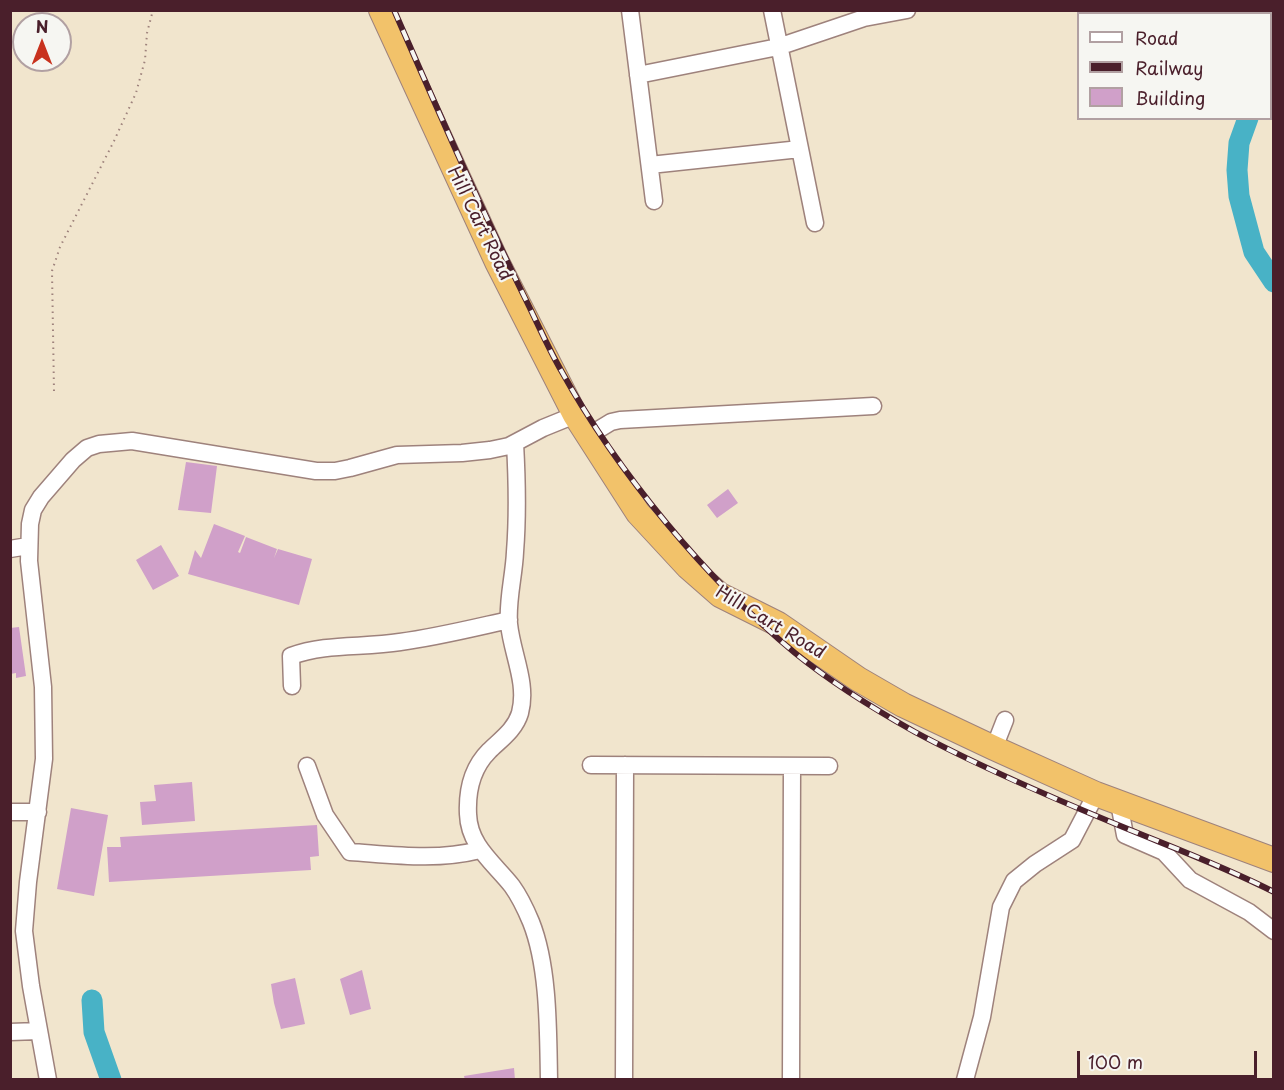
<!DOCTYPE html>
<html>
<head>
<meta charset="utf-8">
<style>
  body { margin:0 }
  #map { position:relative; width:1284px; height:1090px; overflow:hidden; background:#f1e5cd; font-family:"Playpen Sans",sans-serif }
  canvas { display:block }
  .frame { position:absolute; inset:0; border:12px solid #4a1f2b; pointer-events:none }
  .legend { position:absolute; left:1077px; top:12px; width:195px; height:108px; box-sizing:border-box; background:#f6f6f2; border:2px solid #b1a0a2; margin:0; padding:8px 10px; list-style:none; font-size:18px; color:#4a1f2b }
  .legend li { display:flex; align-items:center; gap:12px; height:30px }
  .legend b { width:30px; border:2px solid #b1a0a2 }
  .north { position:absolute; left:12px; top:12px; width:60px; height:60px; box-sizing:border-box; background:#f6f6f2; border:2px solid #b1a0a2; border-radius:50%; rotate:0deg; font-size:16px; font-weight:700; line-height:24px; text-align:center; color:#4a1f2b }
  .north::after { content:''; display:block; margin:auto; width:21px; height:27px; background:#c8321e; clip-path:polygon(50% 0,100% 100%,50% 72%,0 100%) }
  .scale { position:absolute; left:1077px; top:1051px; width:180px; height:27px; box-sizing:border-box; border:3px solid #4a1f2b; border-top:0; padding-left:8px; font-size:18px; line-height:21px; white-space:nowrap; color:#4a1f2b; -webkit-text-stroke:4px #f6f6f2; paint-order:stroke }
</style>
</head>
<body>
<div id="map">
<canvas width="1284" height="1090"></canvas>
<div class="frame"></div>
<ul class="legend">
<li><b style="height:8px;background:#fff"></b>Road</li>
<li><b style="height:8px;background:#4a1f2b"></b>Railway</li>
<li><b style="height:16px;background:#d0a0c9"></b>Building</li>
</ul>
<div class="north">N</div>
<div class="scale">100 m</div>
</div>
<script>
const ctx = document.querySelector('canvas').getContext('2d');
ctx.lineJoin = 'round';
function trace(path, color, width, dash) {
  ctx.strokeStyle = color;
  ctx.lineWidth = width;
  ctx.lineCap = dash ? 'butt' : 'round';
  ctx.setLineDash(dash || []);
  ctx.stroke(path);
}
function paint(path, color) {
  ctx.fillStyle = color;
  ctx.fill(path, 'evenodd');
}
function drawText(font, color, halo, rows, align = 'center') {
  ctx.font = font + ' "Playpen Sans",sans-serif';
  ctx.lineWidth = 4.5;
  ctx.setLineDash([]);
  ctx.textBaseline = 'middle';
  ctx.strokeStyle = halo;
  ctx.fillStyle = color;
  for (const [text, x, y, turn = 0] of rows) {
    ctx.save();
    ctx.translate(x, y);
    ctx.rotate((+turn || 0) * Math.PI / 180);
    ctx.textAlign = isNaN(turn) ? turn : align;
    if (halo) ctx.strokeText(text, 0, 0);
    ctx.fillText(text, 0, 0);
    ctx.restore();
  }
}
trace(new Path2D(`
  M 1270,81 L 1274,76
  M 1248,118 L 1239,143 L 1237,170 L 1239,196 L 1254,252 L 1274,282
  M 92,1000 L 94,1032 L 111,1080`), '#48b2c6', 21);
paint(new Path2D(`
  M 186,462 L 217,466 L 211,513 L 178,510 Z
  M 728,489 L 738,503 L 717,518 L 707,505 Z
  M 214,524 L 245,536 L 238,552 L 240,553 L 246,537 L 277,549 L 274,558 L 278,549 L 312,559 L 299,605 L 188,574 L 195,550 L 201,558 Z
  M 161,545 L 179,576 L 153,590 L 136,560 Z
  M 19,627 L 26,676 L 16,678 L 16,673 L 10,674 L 10,628 Z
  M 192,782 L 195,821 L 142,825 L 140,802 L 156,801 L 154,785 Z
  M 71,808 L 108,815 L 94,896 L 57,889 Z
  M 317,825 L 319,856 L 310,857 L 311,870 L 109,882 L 107,847 L 121,847 L 120,837 Z
  M 362,970 L 371,1009 L 350,1015 L 340,979 Z
  M 295,978 L 305,1024 L 281,1029 L 274,1003 L 271,984 Z
  M 514,1068 L 515,1080 L 465,1080 L 464,1076 Z`), '#d0a0c9');
const minor = new Path2D(`
  M 630,10 L 654,201
  M 772,10 L 815,223
  M 638,75 L 778,47 L 864,18 L 907,10
  M 650,165 L 800,149
  M 588,436 L 611,422 L 620,420 L 873,406
  M 515,443 C 517,479 518,515 515,552 C 514,576 507,600 509,624 C 512,654 528,683 520,713 C 515,730 500,740 489,751 C 472,768 467,792 468,814 C 469,846 494,863 512,886 C 520,897 526,910 531,922 C 549,967 548,1031 549,1080
  M 10,549 L 28,546
  M 292,686 L 291,656 C 326,643 363,648 400,642 C 437,637 473,628 509,620
  M 994,748 L 1005,720
  M 591,765 L 829,766
  M 307,766 L 325,815 L 350,852 C 394,855 436,861 480,850
  M 1119,803 L 1125,835 L 1164,852 L 1190,880 L 1249,912 L 1274,931
  M 10,812 L 38,812
  M 10,1032 L 39,1031
  M 48,1080 L 31,986 L 24,931 L 28,882 L 44,759 L 43,687 L 29,561 L 30,524 L 33,510 L 41,497 L 73,460 L 87,448 L 99,444 L 132,441 L 316,471 L 335,471 L 350,468 L 397,455 L 462,453 L 490,450 L 509,446 L 543,428 L 575,415
  M 624,1080 L 625,765
  M 791,1080 L 792,766
  M 965,1080 L 982,1017 L 1001,907 L 1014,881 L 1035,864 L 1072,840 L 1096,794`);
const highway = new Path2D(`
  M 381,10 L 497,262 L 575,415 L 638,513 L 688,567 L 720,595 L 778,624 L 858,679 L 903,705 L 994,748 L 1096,794 L 1274,860`);
trace(minor, '#9e827c', 19);
trace(highway, '#9e827c', 26);
trace(new Path2D(`
  M 54,391 L 52,271 L 60,247 L 114,141 L 136,93 L 145,60 L 147,33 L 153,10`), '#9e827c', 2, [1.5, 4.5]);
trace(minor, '#fff', 16);
trace(highway, '#f2c26a', 24);
const rail = new Path2D(`
  M 394,10 C 436,106 478,202 524,296 C 537,322 548,348 562,372 C 618,473 706,579 795,653 C 832,683 874,709 915,732 C 980,767 1055,799 1123,827 C 1174,848 1225,867 1274,892`);
trace(rail, '#4a1f2b', 6);
trace(rail, '#f6f6f2', 4, [11]);
drawText('18px', '#4a1f2b', '#f6f6f2', [
  ["Hill Cart Road",479,224,64],
  ["Hill Cart Road",770,623,31]
]);
</script>
</body>
</html>
